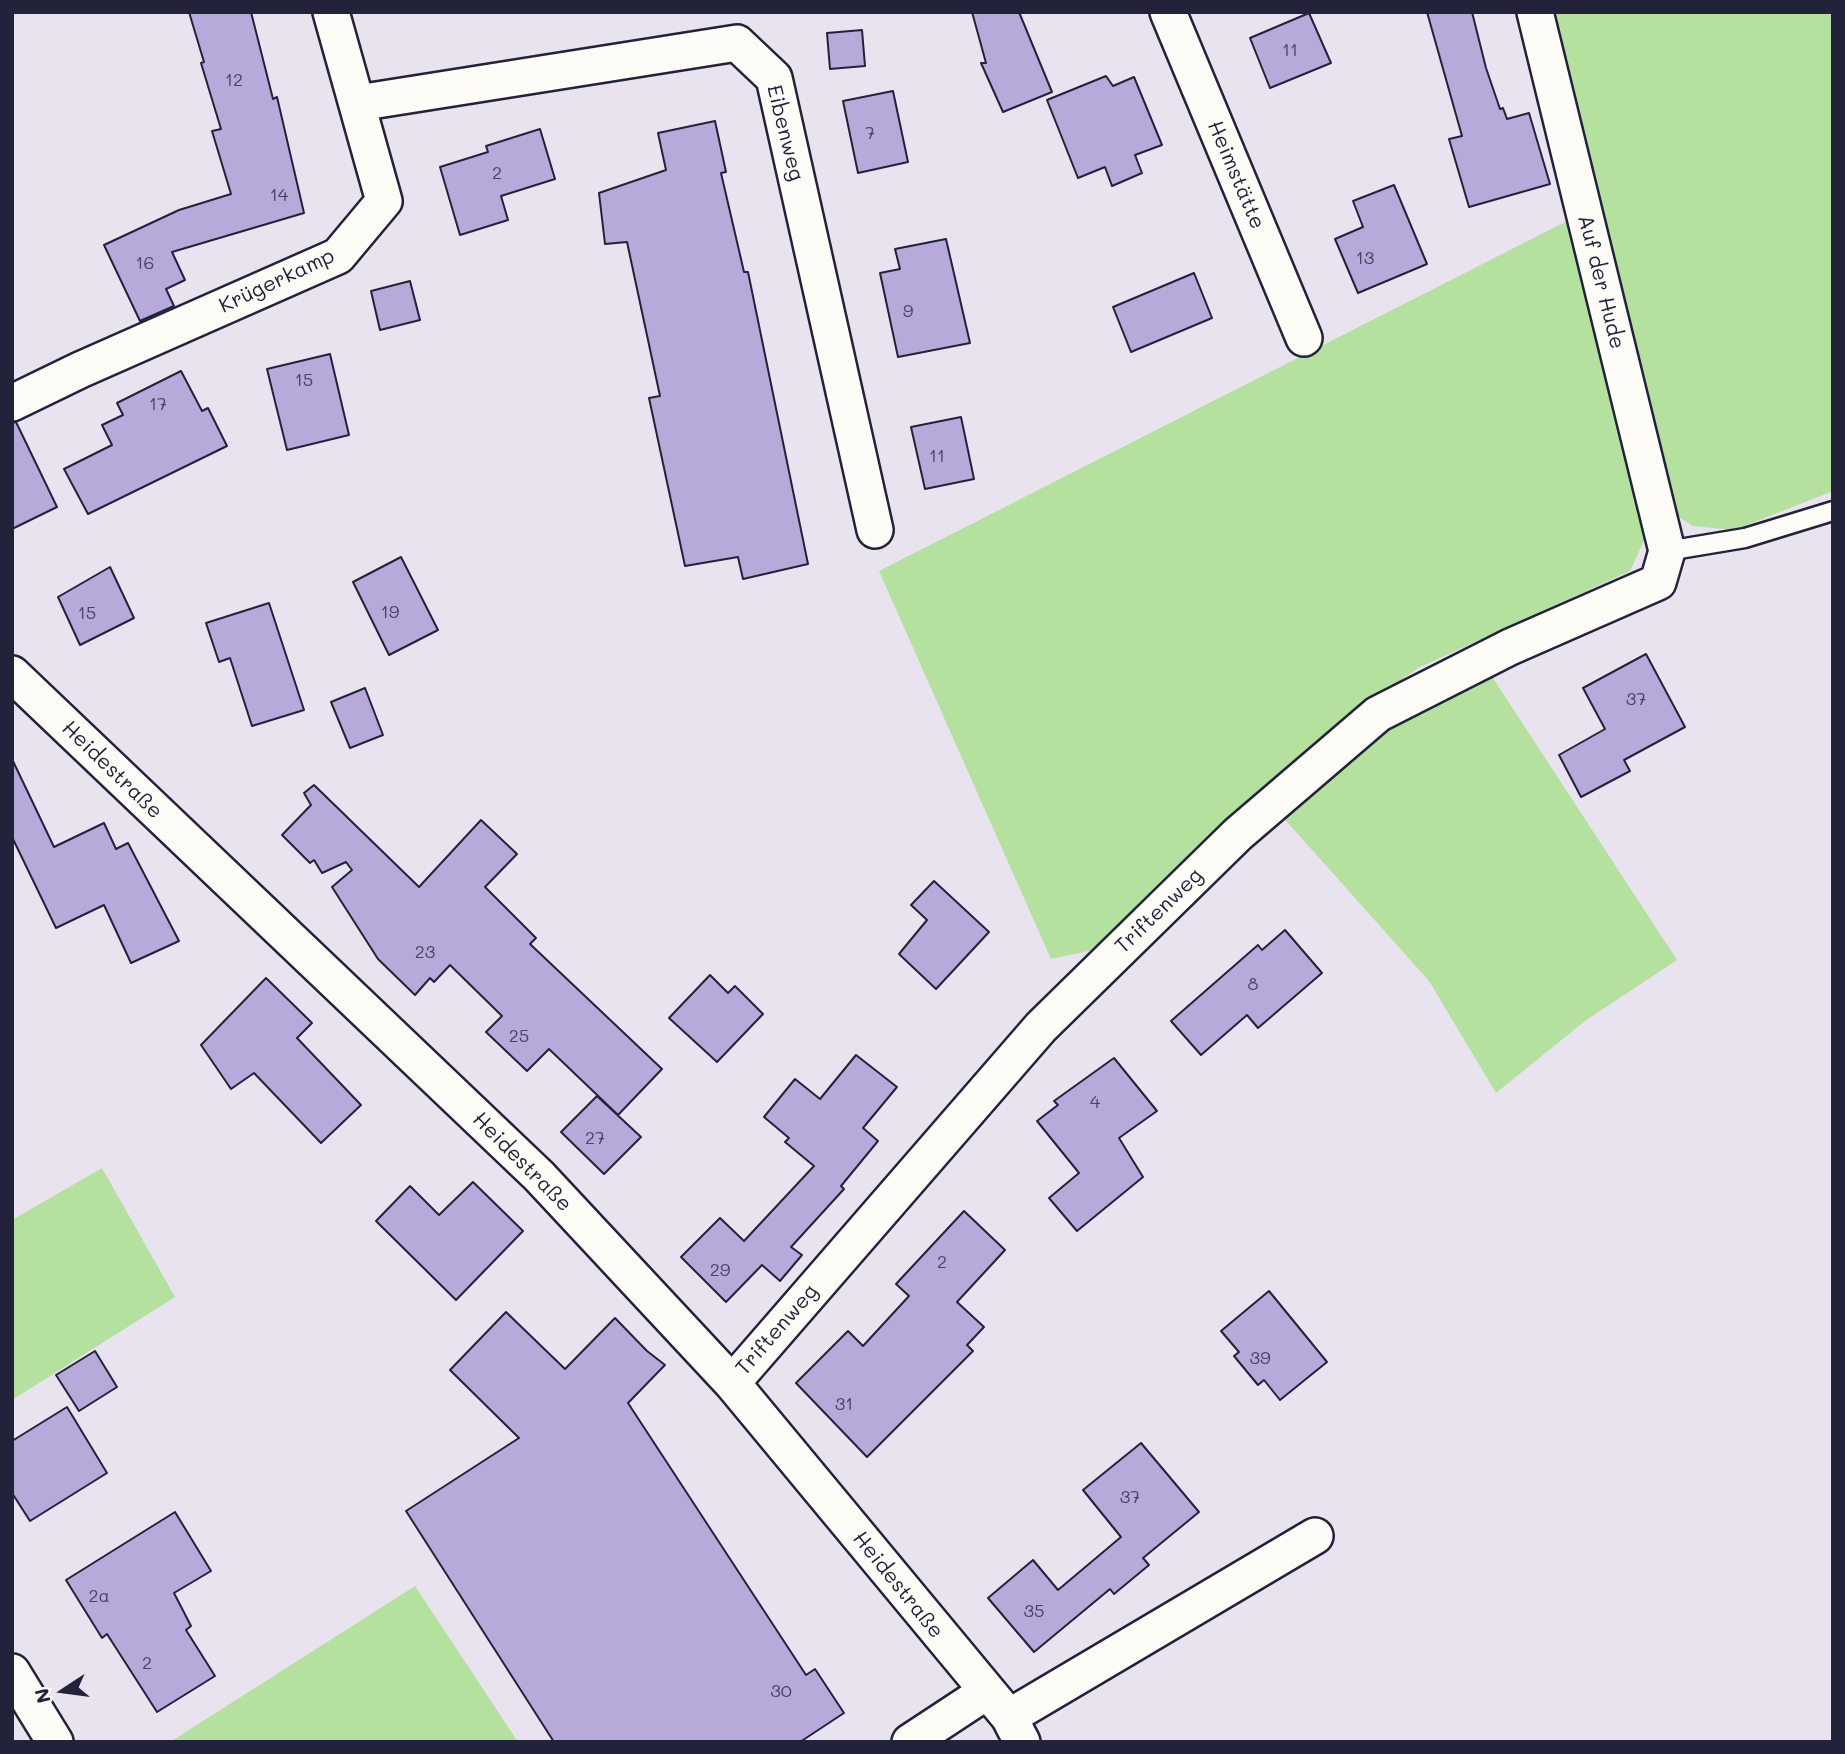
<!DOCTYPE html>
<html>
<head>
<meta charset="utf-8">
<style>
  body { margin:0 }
  #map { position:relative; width:1845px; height:1754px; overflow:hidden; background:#e8e3ee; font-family:Mali,sans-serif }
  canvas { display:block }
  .frame { position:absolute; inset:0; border:14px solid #22223b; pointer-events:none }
  .north { position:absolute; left:28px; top:1656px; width:70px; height:70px; -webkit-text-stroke:5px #fdfcf7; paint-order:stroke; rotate:257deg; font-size:19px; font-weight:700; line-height:28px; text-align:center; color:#22223b }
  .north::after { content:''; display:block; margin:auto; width:24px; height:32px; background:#22223b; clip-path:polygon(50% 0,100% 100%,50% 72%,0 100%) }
</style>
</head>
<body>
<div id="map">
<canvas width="1845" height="1754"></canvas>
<div class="frame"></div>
<div class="north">N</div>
</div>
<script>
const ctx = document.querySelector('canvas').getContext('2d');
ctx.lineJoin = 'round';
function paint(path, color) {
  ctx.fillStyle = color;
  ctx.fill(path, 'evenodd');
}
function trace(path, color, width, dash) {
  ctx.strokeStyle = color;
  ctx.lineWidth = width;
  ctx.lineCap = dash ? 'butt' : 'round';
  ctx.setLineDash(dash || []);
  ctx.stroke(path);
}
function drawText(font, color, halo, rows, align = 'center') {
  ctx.font = font + ' Mali,sans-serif';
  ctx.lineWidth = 7;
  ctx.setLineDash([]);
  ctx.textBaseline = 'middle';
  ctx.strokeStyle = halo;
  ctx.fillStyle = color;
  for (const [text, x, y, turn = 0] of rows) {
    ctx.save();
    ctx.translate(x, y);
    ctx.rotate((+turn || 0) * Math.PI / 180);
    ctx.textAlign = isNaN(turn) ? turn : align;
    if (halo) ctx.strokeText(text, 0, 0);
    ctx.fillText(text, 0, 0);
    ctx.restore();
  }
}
paint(new Path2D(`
  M 1550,12 L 1833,12 L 1833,491 L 1734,530 L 1693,526 L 1674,514 Z
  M 1567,221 L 1647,534 L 1630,571 L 1418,668 L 1343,722 L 1093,950 L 1051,959 L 879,571 Z
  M 1489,672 L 1677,960 L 1585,1021 L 1496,1093 L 1429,981 L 1280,814 L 1386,730 Z
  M 102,1168 L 175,1297 L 12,1400 L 12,1220 Z
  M 415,1586 L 518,1742 L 170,1742 Z`), '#b5e19f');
const building = new Path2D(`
  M 189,12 L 251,12 L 273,99 L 277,97 L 304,213 L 172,252 L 185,280 L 166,289 L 174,306 L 140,321 L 104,245 L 179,210 L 231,194 L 212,131 L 221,129 L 201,63 L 204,62 Z
  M 972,12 L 1019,12 L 1052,92 L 1003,112 L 981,63 L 986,63 Z
  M 1427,12 L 1472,12 L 1486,68 L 1500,109 L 1503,108 L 1507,119 L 1529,113 L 1550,184 L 1469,207 L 1449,139 L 1462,136 Z
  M 1309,13 L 1331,63 L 1270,88 L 1250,38 Z
  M 862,30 L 865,66 L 830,69 L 827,33 Z
  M 1106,76 L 1113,86 L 1134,77 L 1162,145 L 1135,155 L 1142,173 L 1112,186 L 1105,167 L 1078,178 L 1047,100 Z
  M 893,91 L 908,162 L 858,173 L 843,101 Z
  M 715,121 L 726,172 L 721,173 L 744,272 L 748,272 L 808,564 L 743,579 L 738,557 L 685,566 L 649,398 L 660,396 L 627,242 L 605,244 L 599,193 L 666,170 L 658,133 Z
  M 540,129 L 555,179 L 501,196 L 508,220 L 460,235 L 440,167 L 488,152 L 486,146 Z
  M 1394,185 L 1427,264 L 1358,293 L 1335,239 L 1363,227 L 1353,201 Z
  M 946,239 L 970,343 L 898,357 L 880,273 L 900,269 L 895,249 Z
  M 1194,273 L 1212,318 L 1131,352 L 1113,307 Z
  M 410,281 L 420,320 L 380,330 L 371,291 Z
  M 330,354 L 349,435 L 287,450 L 267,369 Z
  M 181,371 L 202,411 L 208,408 L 227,446 L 88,514 L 64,469 L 112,445 L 102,425 L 123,415 L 117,403 Z
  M 961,417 L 974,479 L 925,489 L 911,427 Z
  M 16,422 L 57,507 L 12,529 L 12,423 Z
  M 401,557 L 438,630 L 389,655 L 353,582 Z
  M 110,567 L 134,618 L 80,645 L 58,597 Z
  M 269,603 L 304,710 L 252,726 L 230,658 L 219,662 L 206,623 Z
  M 1646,654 L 1685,727 L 1624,760 L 1630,771 L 1581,797 L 1559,755 L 1605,729 L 1583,688 Z
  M 365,688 L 383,735 L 350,748 L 331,702 Z
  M 12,759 L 54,847 L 104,823 L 116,849 L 128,843 L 179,941 L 131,963 L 104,905 L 56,928 L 12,837 Z
  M 314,785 L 419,887 L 481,820 L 517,854 L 485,887 L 536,938 L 530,944 L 662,1069 L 618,1115 L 549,1049 L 527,1071 L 486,1032 L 502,1016 L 450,965 L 434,982 L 430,978 L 415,995 L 378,959 L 332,887 L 352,870 L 346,862 L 322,873 L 314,860 L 310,863 L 282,835 L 311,805 L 304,793 Z
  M 934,881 L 989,932 L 936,989 L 899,954 L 927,920 L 911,905 Z
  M 1285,930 L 1322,973 L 1258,1028 L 1247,1015 L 1201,1055 L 1171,1021 L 1258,945 L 1262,950 Z
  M 710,975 L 728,993 L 735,986 L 763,1014 L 717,1062 L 669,1018 Z
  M 266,978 L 312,1023 L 297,1038 L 361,1105 L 321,1143 L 254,1073 L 231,1089 L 201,1045 Z
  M 856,1055 L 897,1087 L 863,1128 L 878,1141 L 841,1186 L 844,1189 L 791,1247 L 802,1255 L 780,1281 L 762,1265 L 726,1302 L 681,1257 L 720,1218 L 744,1241 L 814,1166 L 785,1142 L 789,1138 L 764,1117 L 795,1079 L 820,1099 Z
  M 1114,1058 L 1157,1111 L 1119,1138 L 1143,1177 L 1077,1231 L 1049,1198 L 1079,1173 L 1037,1121 L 1058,1105 L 1054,1101 Z
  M 597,1096 L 641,1137 L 604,1174 L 561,1132 Z
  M 473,1182 L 523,1231 L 456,1300 L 376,1221 L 410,1186 L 439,1215 Z
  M 964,1211 L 1005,1250 L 957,1302 L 984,1327 L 967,1345 L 973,1351 L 867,1457 L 796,1383 L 848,1331 L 863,1346 L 909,1296 L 896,1284 Z
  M 1269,1291 L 1327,1362 L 1280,1400 L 1264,1380 L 1258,1385 L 1234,1356 L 1239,1352 L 1221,1331 Z
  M 506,1312 L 565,1369 L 615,1318 L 647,1351 L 665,1365 L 628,1403 L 806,1675 L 815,1669 L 844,1713 L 800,1742 L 554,1742 L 406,1511 L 519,1438 L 450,1370 Z
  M 95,1351 L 117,1387 L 79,1411 L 56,1375 Z
  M 67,1407 L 107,1473 L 30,1521 L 12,1493 L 12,1441 Z
  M 1141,1443 L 1199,1512 L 1143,1558 L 1149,1565 L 1114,1594 L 1110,1589 L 1034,1652 L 988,1598 L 1033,1560 L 1058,1590 L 1121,1537 L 1083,1490 Z
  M 175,1512 L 211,1571 L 174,1593 L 191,1626 L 186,1630 L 215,1676 L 157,1712 L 107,1634 L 102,1638 L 66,1580 Z`);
paint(building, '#b7a9da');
trace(building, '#22223b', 2);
const service = new Path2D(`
  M 1667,551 L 1745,538 L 1833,511`);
const minor = new Path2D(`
  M 1168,12 L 1304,338
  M 358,103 L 737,43 L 774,78 L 875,530
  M 12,403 L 80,370 L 338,256 L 384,201 L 331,12
  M 12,674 L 539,1176 L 732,1383 L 1009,1717 L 1022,1742
  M 732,1383 L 1041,1027 L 1238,834 L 1378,714 L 1510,647 L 1658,582 L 1667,551 L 1535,12
  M 12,1672 L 55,1742
  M 1009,1717 L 1315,1536
  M 910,1742 L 986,1692`);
trace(service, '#22223b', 23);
trace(minor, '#22223b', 40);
trace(service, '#fdfcf7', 18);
trace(minor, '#fdfcf7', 35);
drawText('18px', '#474463', null, [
  ["11",1290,50],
  ["12",234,80],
  ["7",870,133],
  ["2",497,173],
  ["14",279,195],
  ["13",1365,258],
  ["16",145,263],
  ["9",908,311],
  ["15",304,380],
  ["17",158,404],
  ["11",937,456],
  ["19",390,612],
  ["15",87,613],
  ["37",1636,699],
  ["23",425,952],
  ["8",1253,984],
  ["25",519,1036],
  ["4",1095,1102],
  ["27",595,1138],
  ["2",942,1262],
  ["29",720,1270],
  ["39",1260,1358],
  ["31",844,1404],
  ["37",1130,1497],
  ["2a",99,1596],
  ["35",1034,1611],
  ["2",147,1663],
  ["30",781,1691]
]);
drawText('21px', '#22223b', '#fdfcf7', [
  ["Eibenweg",785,133,76],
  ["Heimstätte",1236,175,67],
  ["Krügerkamp",277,281,-25],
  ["Auf der Hude",1601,282,76],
  ["Heidestraße",112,770,44],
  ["Triftenweg",1159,911,-44],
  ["Heidestraße",522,1162,45],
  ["Triftenweg",777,1330,-49],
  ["Heidestraße",898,1585,51]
]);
</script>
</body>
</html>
